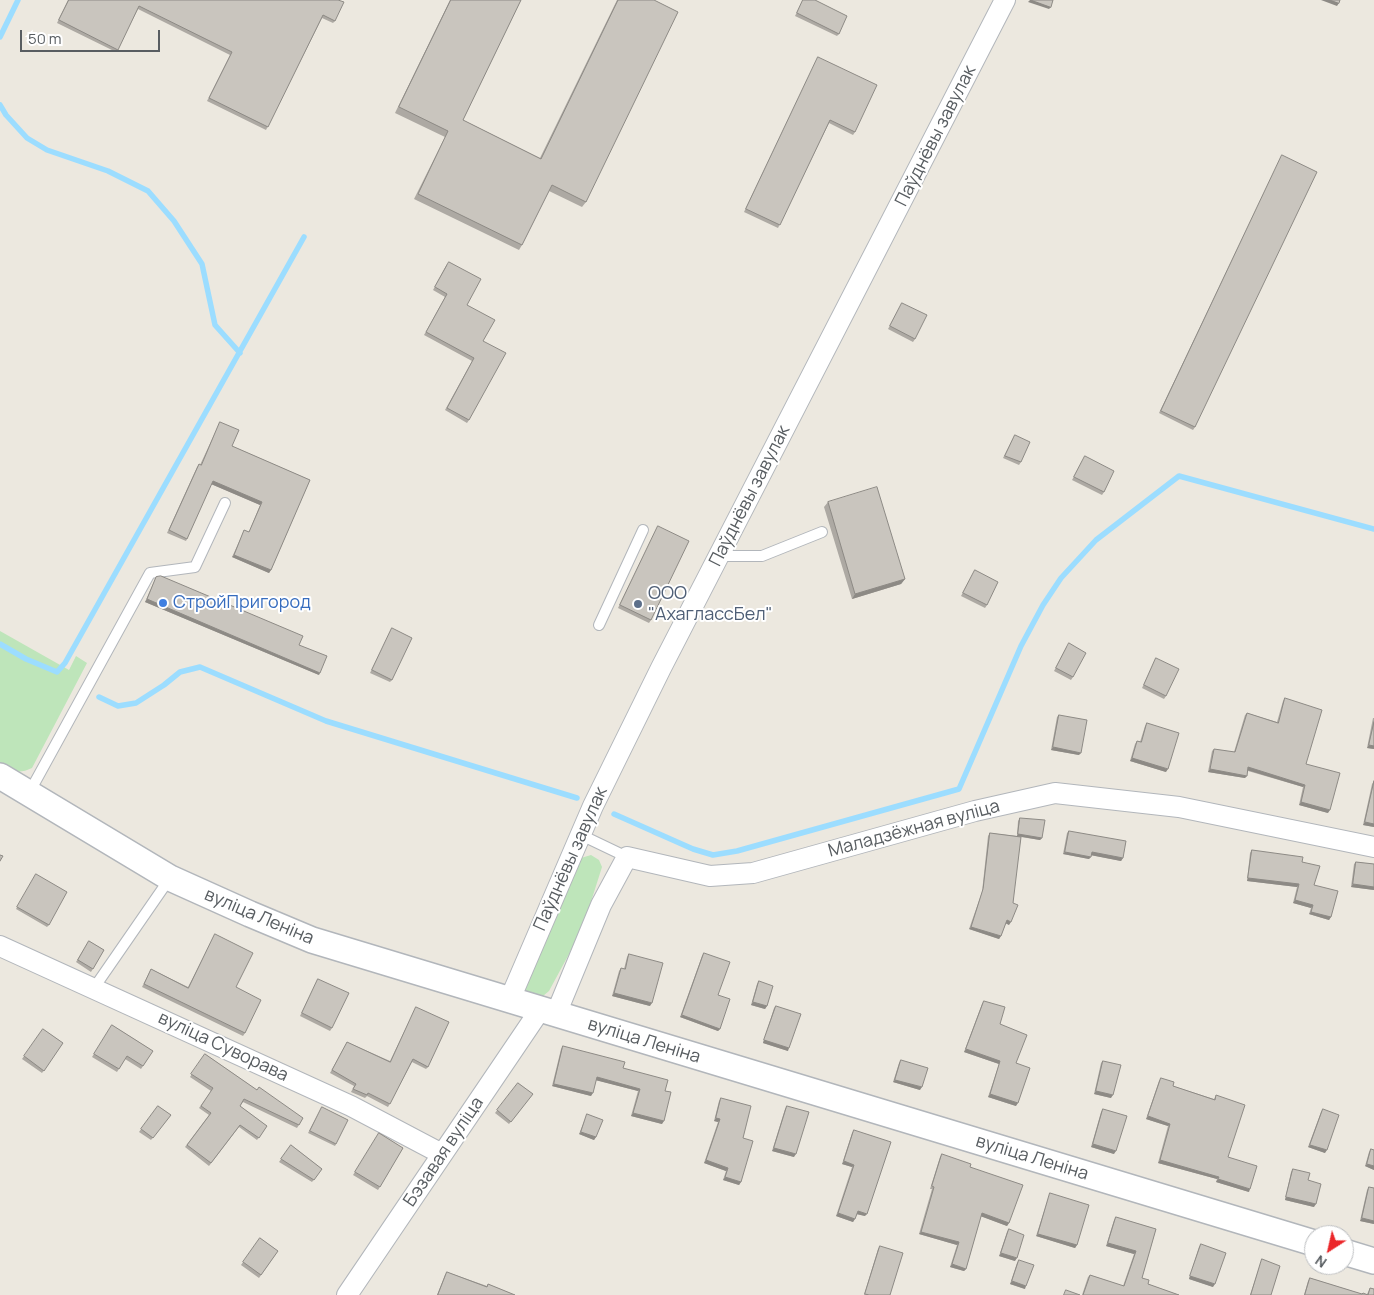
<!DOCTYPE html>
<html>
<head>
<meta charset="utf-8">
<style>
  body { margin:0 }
  #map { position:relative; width:1374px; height:1295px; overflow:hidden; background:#ece8df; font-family:Manrope,sans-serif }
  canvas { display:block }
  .north { position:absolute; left:1304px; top:1225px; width:50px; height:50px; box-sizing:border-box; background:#fff; border:1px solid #bcbec0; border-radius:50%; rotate:215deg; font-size:14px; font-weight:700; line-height:20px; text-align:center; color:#585d61 }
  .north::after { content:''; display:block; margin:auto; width:18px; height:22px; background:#eb2629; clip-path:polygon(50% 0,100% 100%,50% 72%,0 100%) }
  .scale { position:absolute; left:20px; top:30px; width:140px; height:22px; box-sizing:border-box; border:2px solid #585d61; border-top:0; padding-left:6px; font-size:15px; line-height:18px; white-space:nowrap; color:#585d61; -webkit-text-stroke:4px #fff; paint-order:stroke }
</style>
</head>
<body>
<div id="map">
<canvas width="1374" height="1295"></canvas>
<div class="north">N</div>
<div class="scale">50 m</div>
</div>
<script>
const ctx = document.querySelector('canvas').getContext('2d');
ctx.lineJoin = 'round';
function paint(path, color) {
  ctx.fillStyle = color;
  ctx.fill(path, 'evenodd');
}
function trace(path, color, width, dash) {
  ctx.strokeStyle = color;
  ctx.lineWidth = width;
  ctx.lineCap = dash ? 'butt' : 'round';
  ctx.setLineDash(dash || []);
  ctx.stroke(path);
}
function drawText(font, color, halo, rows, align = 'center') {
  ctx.font = font + ' Manrope,sans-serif';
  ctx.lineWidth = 4;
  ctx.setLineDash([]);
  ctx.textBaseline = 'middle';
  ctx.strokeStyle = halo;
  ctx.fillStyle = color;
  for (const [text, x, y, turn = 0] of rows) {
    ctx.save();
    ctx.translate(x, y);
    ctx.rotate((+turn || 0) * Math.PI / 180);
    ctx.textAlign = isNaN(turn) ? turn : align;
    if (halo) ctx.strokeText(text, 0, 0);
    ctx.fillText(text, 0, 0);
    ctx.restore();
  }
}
paint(new Path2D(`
  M 0,631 L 69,670 L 76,656 L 87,663 L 32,768 C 19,774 13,772 0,764 Z
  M 591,855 L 599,860 L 602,867 L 582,930 L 549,991 L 543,996 L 527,992 L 524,986 L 581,858 Z`), '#bee5ba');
trace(new Path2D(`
  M 0,37 L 18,0
  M 0,105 L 6,115 L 27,138 L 47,150 L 108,171 L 148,191 L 174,221 L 202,264 L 215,325 L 240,353
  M 0,644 L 26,659 L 57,672 L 65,663 L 304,237
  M 99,697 L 118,706 L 136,703 L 164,685 L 180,672 L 200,667 L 326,721 L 577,798
  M 614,814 L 693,849 L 713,855 L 737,851 L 959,789 L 1021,646 L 1043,605 L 1061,578 L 1096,540 L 1179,476 L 1374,529`), '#9cddff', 5.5);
const service = new Path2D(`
  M 719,556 L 762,556 L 822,532
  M 599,625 L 643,530
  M 29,793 L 150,573 L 195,567 L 225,503
  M 581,835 L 627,857
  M 94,988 L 170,878`);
const minor = new Path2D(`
  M 0,946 L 351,1106 L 442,1154
  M 510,999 L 593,806 L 661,668 L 1005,0
  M 556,1014 L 601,905 L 627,857 L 710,876 L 753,873 L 975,811 L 1055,793 L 1179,807 L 1374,847
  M 347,1295 L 540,1010`);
const tertiary = new Path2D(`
  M 0,776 L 170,878 L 250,914 L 312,940 L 1314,1243
  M 1344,1252 L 1374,1261`);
trace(service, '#b2b6bb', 12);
trace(minor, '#b2b6bb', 22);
trace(tertiary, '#b2b6bb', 28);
trace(service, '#fff', 10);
trace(minor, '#fff', 20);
trace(tertiary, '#fff', 25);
paint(new Path2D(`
  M 68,0 L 338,0 L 335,21 L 333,23 L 322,18 L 266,130 L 207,101 L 230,55 L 138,9 L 116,52 L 57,23 Z
  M 450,0 L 521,0 L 463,120 L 540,158 L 617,0 L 654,0 L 586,202 L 582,207 L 549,191 L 522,245 L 519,250 L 414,199 L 445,137 L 395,113 Z
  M 803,0 L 815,0 L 839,34 L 837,36 L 795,16 Z
  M 818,57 L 855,132 L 853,135 L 829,123 L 778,228 L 744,212 Z
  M 1282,155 L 1195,427 L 1193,430 L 1159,413 Z
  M 447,264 L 467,305 L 483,341 L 469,420 L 467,423 L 445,410 L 472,361 L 424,335 L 445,297 L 433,290 Z
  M 902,303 L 915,339 L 913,342 L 888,329 Z
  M 220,422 L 232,446 L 310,480 L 271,570 L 269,573 L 232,557 L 243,533 L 244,530 L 249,532 L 260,505 L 211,484 L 186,541 L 167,533 L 197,467 L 199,464 L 200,465 Z
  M 1015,435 L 1021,462 L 1019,465 L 1003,458 Z
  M 1085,456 L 1104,492 L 1102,495 L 1072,480 Z
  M 828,502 L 905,579 L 901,584 L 852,599 L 824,507 Z
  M 658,526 L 651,620 L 649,623 L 618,608 Z
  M 975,570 L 987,605 L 985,608 L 961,596 Z
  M 156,577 L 299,645 L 319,675 L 145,602 Z
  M 392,628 L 392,680 L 390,682 L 370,673 Z
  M 1067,646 L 1073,677 L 1071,680 L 1054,671 Z
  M 1156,658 L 1166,696 L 1164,699 L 1142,688 Z
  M 1285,698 L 1306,764 L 1328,813 L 1299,805 L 1303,787 L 1248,771 L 1245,778 L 1208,772 L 1212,751 L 1214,749 L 1234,752 L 1245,715 L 1247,713 L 1277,722 L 1283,701 Z
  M 1059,715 L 1079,755 L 1051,750 L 1057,717 Z
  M 1373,718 L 1374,718 L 1374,749 L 1367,748 Z
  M 1147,723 L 1166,772 L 1130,761 L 1135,744 L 1137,741 L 1140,742 L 1145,726 Z
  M 1374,781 L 1374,827 L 1363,825 L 1372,784 Z
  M 1020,818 L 1042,838 L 1040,840 L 1021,837 L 1009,925 L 1006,923 L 1001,936 L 999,939 L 969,929 L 982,892 L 988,836 L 990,833 L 1017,836 L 1018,821 Z
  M 1069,831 L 1123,858 L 1121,861 L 1091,855 L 1089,859 L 1063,854 L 1067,833 Z
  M 1252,850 L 1302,862 L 1331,917 L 1329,920 L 1309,914 L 1311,908 L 1293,903 L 1297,887 L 1247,881 L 1250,853 Z
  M 1356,862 L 1374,864 L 1374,890 L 1351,887 L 1354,864 Z
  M 36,874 L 49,925 L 47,927 L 16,909 Z
  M 215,934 L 236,987 L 245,1033 L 243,1036 L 142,987 L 151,969 L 188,987 Z
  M 89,941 L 104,950 L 91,972 L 76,962 Z
  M 704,953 L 718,995 L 720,1029 L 718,1031 L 680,1017 L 702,956 Z
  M 629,954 L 650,1006 L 612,996 L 619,971 L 621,968 L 624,969 L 627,957 Z
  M 318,979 L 332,1028 L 330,1031 L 300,1016 Z
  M 759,981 L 767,1006 L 765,1009 L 751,1005 L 757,984 Z
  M 984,1001 L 1000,1024 L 1016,1063 L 1016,1106 L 988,1097 L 999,1064 L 964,1052 L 982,1004 Z
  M 776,1006 L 788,1051 L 763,1043 L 774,1008 Z
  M 416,1007 L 428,1067 L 426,1069 L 412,1062 L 388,1107 L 367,1096 L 365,1098 L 351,1092 L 354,1086 L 330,1073 L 347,1042 L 390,1061 Z
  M 112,1025 L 153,1051 L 141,1069 L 125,1059 L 117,1072 L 92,1057 Z
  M 43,1029 L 63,1043 L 42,1073 L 22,1059 Z
  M 563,1046 L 623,1068 L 665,1091 L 662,1124 L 631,1116 L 638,1091 L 596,1080 L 591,1096 L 552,1086 L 561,1049 Z
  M 205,1054 L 257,1090 L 303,1118 L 297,1128 L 243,1102 L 240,1106 L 267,1126 L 257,1140 L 239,1127 L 209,1166 L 185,1147 L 209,1115 L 199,1108 L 211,1091 L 190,1077 Z
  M 901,1060 L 920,1090 L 893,1082 L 899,1063 Z
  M 1103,1061 L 1111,1098 L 1094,1094 L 1101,1063 Z
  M 1161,1078 L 1173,1086 L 1214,1099 L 1216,1095 L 1228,1157 L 1249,1192 L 1216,1182 L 1217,1179 L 1158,1163 L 1168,1126 L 1146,1119 L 1159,1081 Z
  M 518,1083 L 533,1094 L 509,1124 L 495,1113 Z
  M 721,1098 L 743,1138 L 741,1182 L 739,1185 L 723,1180 L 726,1171 L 704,1163 L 718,1122 L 714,1121 L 719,1101 Z
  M 158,1106 L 171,1115 L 151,1140 L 139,1132 Z
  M 787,1106 L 794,1157 L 772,1151 L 785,1109 Z
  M 322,1107 L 336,1144 L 335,1146 L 308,1133 Z
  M 1103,1109 L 1114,1154 L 1091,1147 L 1101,1112 Z
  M 1323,1109 L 1325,1153 L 1308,1147 L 1321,1112 Z
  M 587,1114 L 596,1137 L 594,1140 L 579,1134 L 586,1117 Z
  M 854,1130 L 865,1216 L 857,1214 L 853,1222 L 836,1216 L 852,1167 L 842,1164 L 852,1133 Z
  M 379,1133 L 403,1148 L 378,1190 L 353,1175 Z
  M 291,1145 L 322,1169 L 312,1182 L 279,1162 Z
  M 1371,1149 L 1374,1150 L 1374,1170 L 1365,1166 L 1369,1152 Z
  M 942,1154 L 970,1167 L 1009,1223 L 1007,1226 L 981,1216 L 966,1269 L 964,1271 L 950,1267 L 957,1245 L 919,1234 L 932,1189 L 930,1189 L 940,1157 Z
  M 1293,1169 L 1308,1180 L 1314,1207 L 1285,1200 L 1291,1172 Z
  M 1369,1187 L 1374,1188 L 1374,1224 L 1360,1221 L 1367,1190 Z
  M 1050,1193 L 1077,1245 L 1075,1248 L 1036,1236 L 1049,1196 Z
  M 1116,1217 L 1156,1229 L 1142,1278 L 1148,1284 L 1179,1295 L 1082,1295 L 1088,1277 L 1090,1275 L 1123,1286 L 1134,1254 L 1106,1246 L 1114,1220 Z
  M 1009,1229 L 1015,1261 L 999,1256 L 1007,1232 Z
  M 260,1238 L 278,1251 L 259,1278 L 241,1265 Z
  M 1201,1244 L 1213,1287 L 1189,1279 L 1199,1247 Z
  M 880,1246 L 890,1295 L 864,1295 L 878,1249 Z
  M 1262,1259 L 1271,1295 L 1250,1295 Z
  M 1019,1260 L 1025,1289 L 1010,1284 L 1017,1263 Z
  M 447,1272 L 487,1286 L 488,1284 L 515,1295 L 437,1295 L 445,1275 Z
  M 1310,1278 L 1362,1294 L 1367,1294 L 1370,1288 L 1374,1295 L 1304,1295 L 1308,1281 Z`), '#ada9a3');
paint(new Path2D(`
  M 1030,0 L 1031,0 L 1051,7 L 1049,9 L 1028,2 Z
  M 1321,0 L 1330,0 L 1339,3 L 1337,6 Z
  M 213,481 L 262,502 L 260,505 L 211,484 Z
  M 234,555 L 271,570 L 269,573 L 232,557 Z
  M 905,579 L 901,584 L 852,599 L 855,594 Z
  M 147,599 L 320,673 L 319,675 L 145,602 Z
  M 1369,745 L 1374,746 L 1374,749 L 1367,748 Z
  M 1053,747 L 1081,753 L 1079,755 L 1051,750 Z
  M 1132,758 L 1168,769 L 1166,772 L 1130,761 Z
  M 1248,767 L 1305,785 L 1303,787 L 1247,770 Z
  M 1210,769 L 1247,776 L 1245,778 L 1208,772 Z
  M 1301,802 L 1330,810 L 1328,813 L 1299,805 Z
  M 1365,822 L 1374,824 L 1374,827 L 1363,825 Z
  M 1018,834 L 1042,838 L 1040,840 L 1017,836 Z
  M 1065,852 L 1091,857 L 1089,859 L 1063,854 Z
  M 1092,852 L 1123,858 L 1121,861 L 1090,855 Z
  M 1248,878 L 1299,884 L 1297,887 L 1247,881 Z
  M 1353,884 L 1374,887 L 1374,890 L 1351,887 Z
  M 1295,900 L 1313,905 L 1311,908 L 1293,903 Z
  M 1311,912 L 1331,917 L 1329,920 L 1309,914 Z
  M 1007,920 L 1011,922 L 1009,925 L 1005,923 Z
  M 971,927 L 1001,936 L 999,939 L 969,929 Z
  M 614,993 L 652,1003 L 650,1006 L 612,996 Z
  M 753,1002 L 767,1006 L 765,1009 L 751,1005 Z
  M 682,1015 L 720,1029 L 718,1031 L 680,1017 Z
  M 764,1040 L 789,1048 L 788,1051 L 763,1043 Z
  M 966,1049 L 1000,1061 L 999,1064 L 964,1052 Z
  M 597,1077 L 640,1089 L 638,1091 L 595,1080 Z
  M 895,1080 L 922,1087 L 920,1090 L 893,1082 Z
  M 554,1084 L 593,1093 L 591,1096 L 552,1086 Z
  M 1096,1091 L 1113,1095 L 1111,1098 L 1094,1094 Z
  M 990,1094 L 1018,1103 L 1016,1106 L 988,1097 Z
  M 633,1113 L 664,1121 L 662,1124 L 631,1116 Z
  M 1148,1116 L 1170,1124 L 1168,1126 L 1146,1119 Z
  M 716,1118 L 720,1119 L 718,1122 L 714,1121 Z
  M 581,1132 L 596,1137 L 594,1140 L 579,1134 Z
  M 1093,1144 L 1116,1151 L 1114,1154 L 1091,1147 Z
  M 1310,1145 L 1327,1150 L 1325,1153 L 1308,1147 Z
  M 774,1148 L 796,1154 L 794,1157 L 772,1151 Z
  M 706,1160 L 728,1168 L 726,1171 L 704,1163 Z
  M 1160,1160 L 1219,1177 L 1217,1179 L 1158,1163 Z
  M 844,1161 L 854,1165 L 852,1167 L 842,1164 Z
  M 1367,1164 L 1374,1166 L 1374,1170 L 1365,1166 Z
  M 725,1177 L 741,1182 L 739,1185 L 723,1180 Z
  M 1218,1179 L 1250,1189 L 1249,1192 L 1216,1182 Z
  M 1286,1197 L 1316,1204 L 1314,1207 L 1285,1200 Z
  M 858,1211 L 867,1214 L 865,1216 L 856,1214 Z
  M 838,1213 L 855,1219 L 853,1222 L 836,1216 Z
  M 982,1213 L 1009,1223 L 1007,1226 L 980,1216 Z
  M 1362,1218 L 1374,1221 L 1374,1224 L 1360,1221 Z
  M 921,1232 L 959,1242 L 957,1245 L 919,1234 Z
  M 1038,1234 L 1077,1245 L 1075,1248 L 1036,1236 Z
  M 1108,1243 L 1136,1251 L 1134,1254 L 1106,1246 Z
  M 1001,1253 L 1017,1258 L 1015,1261 L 999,1256 Z
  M 952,1264 L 966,1269 L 964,1271 L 950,1267 Z
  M 1190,1276 L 1215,1284 L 1213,1287 L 1189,1279 Z
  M 1012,1281 L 1026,1286 L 1025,1289 L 1010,1284 Z`), '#8d8a85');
const building = new Path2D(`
  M 69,0 L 338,0 L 344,2 L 335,21 L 323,15 L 268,127 L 209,98 L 232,52 L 139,6 L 118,50 L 59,20 Z
  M 451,0 L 521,0 L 463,120 L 541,159 L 618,0 L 654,0 L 678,12 L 586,202 L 552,185 L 522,245 L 418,194 L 448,131 L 399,107 Z
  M 803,0 L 815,0 L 847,16 L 839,34 L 797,13 Z
  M 1031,0 L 1053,0 L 1051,7 Z
  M 1330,0 L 1340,0 L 1339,3 Z
  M 818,57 L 877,85 L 855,132 L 830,120 L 780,225 L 746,209 Z
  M 1282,155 L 1317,172 L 1195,427 L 1161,411 Z
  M 449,262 L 481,279 L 467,305 L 495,320 L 483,341 L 506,353 L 469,420 L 447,408 L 474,358 L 426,332 L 447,294 L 435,287 Z
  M 902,303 L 927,315 L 915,339 L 890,326 Z
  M 220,422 L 239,430 L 232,446 L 310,480 L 271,570 L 234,555 L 244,530 L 249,532 L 262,502 L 213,481 L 187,539 L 169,530 L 199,464 L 201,465 Z
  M 1015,435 L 1030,442 L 1021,462 L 1005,456 Z
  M 1085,456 L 1114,471 L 1104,492 L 1074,477 Z
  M 877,487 L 905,579 L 855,594 L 828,502 Z
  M 658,526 L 689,541 L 651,620 L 620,605 Z
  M 975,570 L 998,582 L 987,605 L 963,593 Z
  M 161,576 L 303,636 L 299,645 L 327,656 L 320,673 L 147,599 L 156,577 Z
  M 392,628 L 412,638 L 392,680 L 372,670 Z
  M 1069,643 L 1086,653 L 1073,677 L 1056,668 Z
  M 1156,658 L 1179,669 L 1166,696 L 1144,685 Z
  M 1285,698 L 1322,710 L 1306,764 L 1340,773 L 1330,810 L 1301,802 L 1305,785 L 1248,767 L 1247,776 L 1210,769 L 1214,749 L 1235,752 L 1247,713 L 1278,723 Z
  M 1059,715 L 1087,720 L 1081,753 L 1053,747 Z
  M 1374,722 L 1374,746 L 1369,745 Z
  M 1147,723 L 1179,733 L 1168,769 L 1132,758 L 1137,741 L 1141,742 Z
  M 1374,781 L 1374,824 L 1365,822 Z
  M 1020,818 L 1045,820 L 1042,838 L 1018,834 Z
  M 1069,831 L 1126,841 L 1123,858 L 1092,852 L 1091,857 L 1065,852 Z
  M 990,833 L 1021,837 L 1013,903 L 1018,905 L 1011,922 L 1007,920 L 1001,936 L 971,927 L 983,889 Z
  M 1252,850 L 1303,857 L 1302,862 L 1320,866 L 1314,885 L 1338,891 L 1331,917 L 1311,912 L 1313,905 L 1295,900 L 1299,884 L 1248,878 Z
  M 0,855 L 3,856 L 0,861 Z
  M 1356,862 L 1374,864 L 1374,887 L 1353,884 Z
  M 36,874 L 67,892 L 49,925 L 17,907 Z
  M 215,934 L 253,953 L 236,987 L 261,1000 L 245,1033 L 144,984 L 151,969 L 188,988 Z
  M 89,941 L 104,950 L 93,969 L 78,960 Z
  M 704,953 L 730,962 L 718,995 L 730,999 L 720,1029 L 682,1015 Z
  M 629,954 L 663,963 L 652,1003 L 614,993 L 621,968 L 625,969 Z
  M 318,979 L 349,993 L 332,1028 L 302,1013 Z
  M 759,981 L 773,986 L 767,1006 L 753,1002 Z
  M 984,1001 L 1005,1007 L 1000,1024 L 1027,1035 L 1016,1063 L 1030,1068 L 1018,1103 L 990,1094 L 1000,1061 L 966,1049 Z
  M 776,1006 L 801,1014 L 789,1048 L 764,1040 Z
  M 416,1007 L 449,1022 L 428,1067 L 413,1059 L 390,1104 L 368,1093 L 367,1095 L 353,1089 L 356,1084 L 332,1070 L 347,1042 L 390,1062 Z
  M 112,1025 L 153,1051 L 143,1066 L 127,1056 L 119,1069 L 94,1054 Z
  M 43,1029 L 63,1043 L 44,1071 L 24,1056 Z
  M 563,1046 L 625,1062 L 623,1068 L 668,1080 L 665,1091 L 671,1092 L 664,1121 L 633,1113 L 640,1089 L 597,1077 L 593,1093 L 554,1084 Z
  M 205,1054 L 257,1090 L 259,1087 L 303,1118 L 299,1125 L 244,1099 L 240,1106 L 267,1126 L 259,1138 L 240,1125 L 211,1163 L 187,1145 L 211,1113 L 201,1106 L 213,1088 L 191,1074 Z
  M 901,1060 L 928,1068 L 922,1087 L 895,1080 Z
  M 1103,1061 L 1121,1065 L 1113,1095 L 1096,1091 Z
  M 1161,1078 L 1174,1082 L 1173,1086 L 1215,1100 L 1216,1095 L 1245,1105 L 1228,1157 L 1257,1166 L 1250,1189 L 1218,1179 L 1219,1177 L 1160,1160 L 1170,1124 L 1148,1116 Z
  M 518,1083 L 533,1094 L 511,1122 L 497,1110 Z
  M 721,1098 L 751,1106 L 743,1138 L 753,1141 L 741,1182 L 725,1177 L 728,1168 L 706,1160 L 720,1119 L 716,1118 Z
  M 158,1106 L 171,1115 L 153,1138 L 141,1129 Z
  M 787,1106 L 809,1112 L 796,1154 L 774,1148 Z
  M 322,1107 L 348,1120 L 336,1144 L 310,1131 Z
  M 1103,1109 L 1127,1116 L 1116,1151 L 1093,1144 Z
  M 1323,1109 L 1339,1115 L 1327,1150 L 1310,1145 Z
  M 587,1114 L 603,1120 L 596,1137 L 581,1132 Z
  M 854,1130 L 891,1142 L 867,1214 L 858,1211 L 855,1219 L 838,1213 L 854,1165 L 844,1161 Z
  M 379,1133 L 403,1148 L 380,1187 L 355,1172 Z
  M 291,1145 L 322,1169 L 314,1180 L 281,1159 Z
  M 1371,1149 L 1374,1150 L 1374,1166 L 1367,1164 Z
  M 942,1154 L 971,1164 L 970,1167 L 1023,1185 L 1009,1223 L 982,1213 L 966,1269 L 952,1264 L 959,1242 L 921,1232 L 934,1187 L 932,1186 Z
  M 1293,1169 L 1310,1173 L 1308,1180 L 1321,1184 L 1316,1204 L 1286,1197 Z
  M 1369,1187 L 1374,1188 L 1374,1221 L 1362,1218 Z
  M 1050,1193 L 1089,1205 L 1077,1245 L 1038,1234 Z
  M 1116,1217 L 1156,1229 L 1142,1278 L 1149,1280 L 1148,1284 L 1179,1295 L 1083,1295 L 1090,1275 L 1124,1286 L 1136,1251 L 1108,1243 Z
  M 1009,1229 L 1024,1235 L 1017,1258 L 1001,1253 Z
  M 260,1238 L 278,1251 L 261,1275 L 243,1262 Z
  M 1201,1244 L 1226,1253 L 1215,1284 L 1190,1276 Z
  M 880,1246 L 903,1253 L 890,1295 L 869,1295 L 865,1294 Z
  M 1262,1259 L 1280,1266 L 1271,1295 L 1251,1295 Z
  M 1019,1260 L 1034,1265 L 1026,1286 L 1012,1281 Z
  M 447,1272 L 487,1287 L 488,1284 L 515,1295 L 438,1295 Z
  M 1310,1278 L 1362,1294 L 1363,1293 L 1368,1295 L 1370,1288 L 1374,1289 L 1374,1295 L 1305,1295 Z
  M 1066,1290 L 1080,1295 L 1064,1295 Z`);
paint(building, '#c9c5be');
trace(building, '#8d8a85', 1);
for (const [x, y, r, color] of [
  [163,603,5,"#3f7fe0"],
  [638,604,5,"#5c6f8a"]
]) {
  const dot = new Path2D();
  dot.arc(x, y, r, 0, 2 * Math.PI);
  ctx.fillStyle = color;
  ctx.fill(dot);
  trace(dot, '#fff', 2);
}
drawText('18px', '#585d61', '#fff', [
  ["Паўднёвы завулак",936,136,-63],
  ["Паўднёвы завулак",750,496,-63],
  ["Маладзёжная вуліца",914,829,-15],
  ["Паўднёвы завулак",571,859,-66],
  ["вуліца Леніна",259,917,23],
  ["вуліца Леніна",644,1041,17],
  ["вуліца Суворава",223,1047,25],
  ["Бэзавая вуліца",444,1152,-56],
  ["вуліца Леніна",1032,1158,17]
]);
drawText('18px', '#4e5e75', '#fff', [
  ["ООО",648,594],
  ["\"АхаглассБел\"",648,615]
], 'left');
drawText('18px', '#366cbe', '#fff', [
  ["СтройПригород",173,603]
], 'left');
</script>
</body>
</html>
